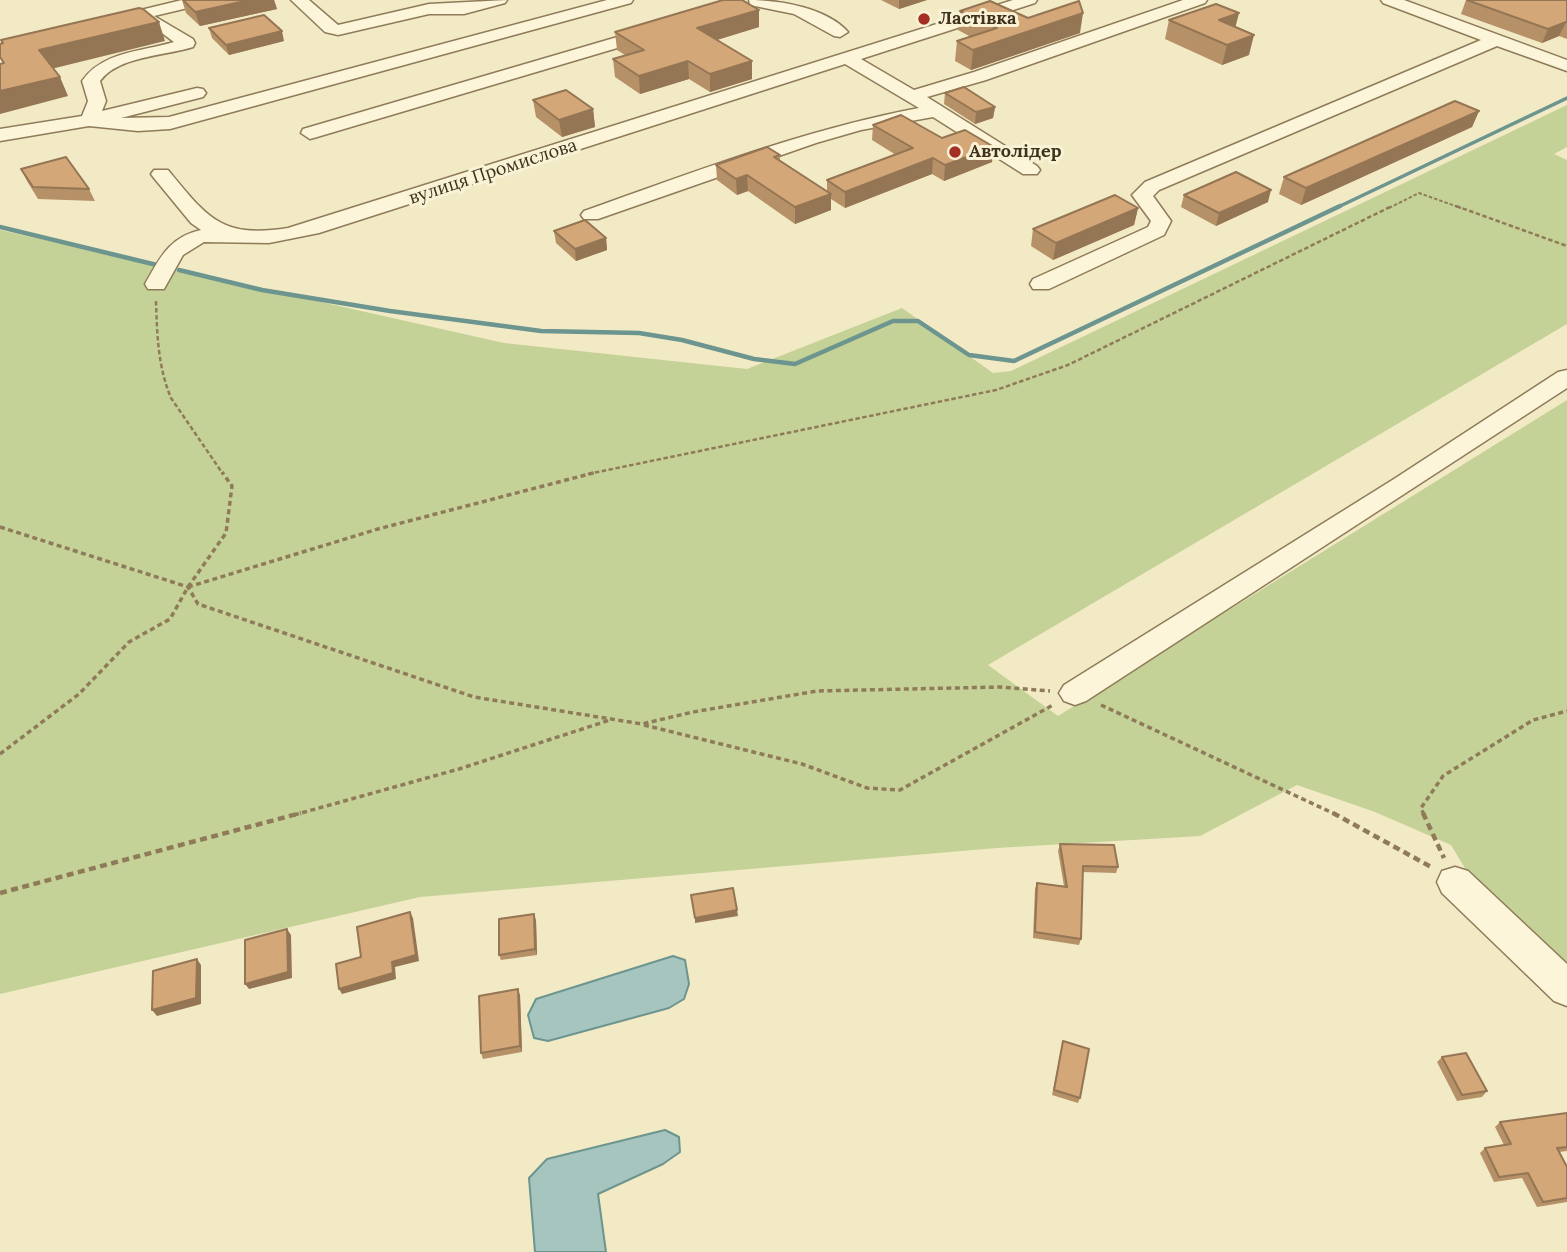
<!DOCTYPE html>
<html>
<head>
<meta charset="utf-8">
<style>
  body { margin:0 }
  canvas { display:block; background:#f2e9c5 }
</style>
</head>
<body>
<canvas width="1567" height="1252"></canvas>
<script>
const ctx = document.querySelector('canvas').getContext('2d');
ctx.lineJoin = 'round';
function paint(path, color) {
  ctx.fillStyle = color;
  ctx.fill(path, 'evenodd');
}
function trace(path, color, width, dash) {
  ctx.strokeStyle = color;
  ctx.lineWidth = width;
  ctx.lineCap = dash ? 'butt' : 'round';
  ctx.setLineDash(dash || []);
  ctx.stroke(path);
}
function drawText(font, color, halo, rows, align = 'center') {
  ctx.font = font + ' Lora,serif';
  ctx.lineWidth = 6;
  ctx.setLineDash([]);
  ctx.textBaseline = 'middle';
  ctx.strokeStyle = halo;
  ctx.fillStyle = color;
  for (const [text, x, y, turn = 0] of rows) {
    ctx.save();
    ctx.translate(x, y);
    ctx.rotate((+turn || 0) * Math.PI / 180);
    ctx.textAlign = isNaN(turn) ? turn : align;
    if (halo) ctx.strokeText(text, 0, 0);
    ctx.fillText(text, 0, 0);
    ctx.restore();
  }
}
paint(new Path2D(`
  M 1567,105 L 1567,147 L 1554,154 L 1567,160 L 1567,324 L 988,665 L 1058,716 L 1567,400 L 1567,975 L 1480,893 L 1451,845 L 1375,812 L 1297,785 L 1200,836 L 997,848 L 420,897 L 0,994 L 0,230 L 504,343 L 747,369 L 902,308 L 993,373 L 1011,371 Z`), '#c5d297');
const water = new Path2D(`
  M 673,956 L 685,960 L 689,984 L 684,999 L 669,1008 L 548,1041 L 534,1038 L 528,1015 L 536,999 Z
  M 665,1130 L 679,1137 L 680,1152 L 663,1164 L 598,1194 L 606,1252 L 535,1252 L 529,1178 L 547,1159 Z`);
paint(water, '#a7c5bf');
trace(water, '#6c958f', 2);
trace(new Path2D(`
  M 1336,208 L 1567,98`), '#6c958f', 3.5);
trace(new Path2D(`
  M 0,227 L 161,266
  M 179,270 L 262,290 L 390,311 L 541,331 L 639,333 L 682,340 L 754,359 L 795,364 L 893,321 L 918,321 L 969,355 L 1014,361 L 1340,206`), '#6c958f', 4.5);
const minor = new Path2D(`
  M 182,0 L 211,0 L 209,3 L 154,16 L 193,39 L 195,43 L 193,47 C 165,56 118,56 100,81 L 106,101 L 102,111 L 197,88 L 203,89 L 206,93 L 203,97 L 121,118 L 169,117 L 607,0 L 633,0 L 631,3 L 170,129 L 138,131 L 89,126 L 0,141 L 0,129 L 82,116 L 88,101 L 82,81 C 103,51 141,52 174,42 L 151,25 L 120,21 L 118,18 L 120,15 Z
  M 291,0 L 309,0 L 338,25 L 429,4 L 507,0 L 505,3 L 464,14 L 429,14 L 338,35 L 325,32 Z
  M 749,0 C 780,0 827,8 848,32 L 840,37 L 834,36 L 794,14 L 750,5 Z
  M 1013,0 L 1037,0 L 1035,3 L 861,59 L 914,90 L 974,72 L 1183,0 L 1207,0 L 1205,3 L 986,80 L 927,97 L 1037,166 L 1040,170 L 1037,174 L 1023,174 L 933,117 L 861,130 L 816,143 L 598,219 L 584,219 L 581,215 L 584,211 C 694,172 803,130 919,108 L 845,64 L 319,233 L 269,243 L 204,242 L 183,255 L 164,289 L 148,289 L 145,284 C 160,258 169,237 201,230 L 191,223 L 154,178 L 151,174 L 154,170 L 168,170 C 207,217 221,239 288,228 Z
  M 1381,0 L 1404,0 L 1567,60 L 1567,71 L 1497,46 L 1159,190 L 1153,196 L 1171,221 L 1164,235 L 1049,289 L 1033,289 L 1030,284 L 1033,279 L 1148,227 L 1151,221 L 1132,195 L 1145,182 L 1481,40 L 1383,3 Z
  M 655,26 L 663,31 L 661,35 L 317,137 L 310,139 L 301,133 L 303,129 Z
  M 1567,370 L 1567,388 L 1086,701 L 1075,705 L 1064,701 L 1059,693 L 1064,685 L 1394,479 L 1558,372 Z
  M 1455,867 L 1468,871 L 1567,964 L 1567,1006 L 1554,1001 L 1442,893 L 1437,882 L 1442,871 Z`);
trace(minor, '#8f7b59', 3);
trace(new Path2D(`
  M 1389,208 L 1419,193 L 1461,208`), '#8f7b59', 2, [3.5, 2]);
trace(new Path2D(`
  M 1456,206 L 1567,246
  M 156,301 C 157,335 158,367 171,398 L 223,474
  M 588,474 L 996,390 L 1068,365 L 1392,206`), '#8f7b59', 2.5, [4.5, 2.5]);
trace(new Path2D(`
  M 0,527 L 188,587 L 198,604 L 474,697 L 642,724 L 693,712 L 817,691 L 1000,687 L 1050,691
  M 188,587 L 378,529 L 597,472
  M 1101,705 L 1337,815
  M 644,725 L 802,764 L 867,788 L 900,790 L 1053,705
  M 0,754 L 79,694 L 129,642 L 170,619 L 188,587 L 226,533 L 232,486 L 222,472
  M 294,815 L 459,769 L 610,720
  M 1424,815 L 1421,808 L 1443,776 L 1533,720 L 1567,711`), '#8f7b59', 3.5, [5, 3.5]);
trace(new Path2D(`
  M 1333,813 L 1433,868
  M 1423,813 L 1444,858
  M 0,893 L 301,813`), '#8f7b59', 4.5, [7, 4.5]);
paint(minor, '#fcf5d9');
paint(new Path2D(`
  M 182,0 L 274,0 L 277,9 L 200,26 L 186,13 Z
  M 881,0 L 927,0 L 899,9 Z
  M 1466,0 L 1567,0 L 1567,39 L 1559,36 L 1542,43 L 1461,14 Z
  M 960,11 L 1028,18 L 1080,33 L 971,70 L 955,61 L 957,41 L 971,37 L 958,30 Z
  M 1169,20 L 1235,27 L 1249,55 L 1222,65 L 1165,39 Z
  M 759,27 L 717,40 L 752,79 L 710,92 L 689,79 L 640,94 L 615,77 L 613,59 L 625,55 L 617,50 L 615,32 Z
  M 209,28 L 284,41 L 229,55 L 212,38 Z
  M 945,93 L 995,107 L 993,118 L 975,124 L 944,104 Z
  M 533,100 L 593,109 L 595,127 L 562,137 L 536,117 Z
  M 1479,111 L 1472,127 L 1301,205 L 1279,194 L 1284,177 Z
  M 873,125 L 994,147 L 992,162 L 944,181 L 932,174 L 845,208 L 831,199 L 831,210 L 795,224 L 748,191 L 737,195 L 717,180 L 716,165 L 780,155 L 780,160 L 827,191 L 827,180 L 896,155 L 872,140 Z
  M 21,169 L 89,189 L 95,201 L 38,199 L 27,181 Z
  M 1184,195 L 1268,202 L 1216,226 L 1181,207 Z
  M 1138,208 L 1134,225 L 1053,260 L 1031,246 L 1033,229 Z
  M 554,231 L 606,238 L 607,250 L 576,261 L 556,243 Z
  M 1060,844 L 1118,867 L 1116,873 L 1082,872 L 1081,939 L 1079,945 L 1033,938 L 1035,889 L 1037,883 L 1064,886 L 1058,851 Z
  M 536,920 L 537,955 L 501,960 L 499,955 Z
  M 520,995 L 522,1052 L 483,1059 L 481,1053 Z
  M 1063,1041 L 1080,1098 L 1078,1103 L 1052,1095 Z
  M 1442,1057 L 1487,1091 L 1482,1097 L 1457,1101 L 1437,1062 Z
  M 1567,1113 L 1567,1151 L 1559,1152 L 1567,1167 L 1567,1202 L 1537,1207 L 1522,1178 L 1494,1182 L 1480,1153 L 1485,1148 L 1504,1145 L 1495,1127 L 1500,1122 Z`), '#b69067');
paint(new Path2D(`
  M 250,0 L 274,0 L 277,9 L 200,26 L 195,12 Z
  M 899,0 L 927,0 L 899,9 Z
  M 759,10 L 759,27 L 697,46 L 697,28 Z
  M 1083,13 L 1080,33 L 971,70 L 973,50 Z
  M 1239,13 L 1234,33 L 1219,20 Z
  M 159,22 L 165,41 L 47,70 L 39,50 Z
  M 1566,22 L 1559,36 L 1542,43 L 1548,29 Z
  M 282,31 L 284,41 L 229,55 L 226,45 Z
  M 1254,35 L 1249,55 L 1222,65 L 1227,45 Z
  M 688,61 L 689,79 L 640,94 L 639,76 Z
  M 752,61 L 752,79 L 710,92 L 710,74 Z
  M 60,77 L 68,96 L 0,114 L 0,91 Z
  M 995,107 L 993,118 L 975,124 L 976,112 Z
  M 593,109 L 595,127 L 562,137 L 559,120 Z
  M 1479,111 L 1472,127 L 1301,205 L 1306,188 Z
  M 994,147 L 992,162 L 944,181 L 945,165 Z
  M 933,158 L 932,174 L 845,208 L 845,192 Z
  M 747,175 L 748,191 L 737,195 L 736,179 Z
  M 1271,190 L 1268,202 L 1216,226 L 1219,213 Z
  M 831,194 L 831,210 L 795,224 L 795,207 Z
  M 1138,208 L 1134,225 L 1053,260 L 1056,243 Z
  M 606,238 L 607,250 L 576,261 L 575,249 Z
  M 737,910 L 738,916 L 695,923 L 695,918 Z
  M 410,912 L 413,918 L 419,961 L 395,967 L 396,979 L 342,994 L 339,989 L 392,962 Z
  M 534,914 L 536,920 L 537,955 L 535,949 Z
  M 287,929 L 291,935 L 292,978 L 249,989 L 245,984 Z
  M 197,959 L 201,965 L 201,1004 L 157,1016 L 152,1010 Z
  M 518,989 L 520,995 L 522,1052 L 520,1046 Z`), '#947554');
const building = new Path2D(`
  M 183,0 L 250,0 L 195,12 Z
  M 723,0 L 742,0 L 759,10 L 697,28 L 752,61 L 710,74 L 688,61 L 639,76 L 613,59 L 644,50 L 615,32 Z
  M 1467,0 L 1567,0 L 1567,22 L 1566,22 L 1548,29 Z
  M 990,1 L 1028,18 L 1079,1 L 1083,13 L 973,50 L 957,41 L 997,28 L 960,11 Z
  M 1216,4 L 1239,13 L 1219,20 L 1254,35 L 1227,45 L 1169,20 Z
  M 139,8 L 143,9 L 159,22 L 39,50 L 60,77 L 0,91 L 0,64 L 4,63 L 0,57 L 0,44 L 3,43 L 1,40 Z
  M 264,15 L 282,31 L 226,45 L 209,28 Z
  M 964,87 L 995,107 L 976,112 L 945,93 Z
  M 566,90 L 593,109 L 559,120 L 533,100 Z
  M 1455,101 L 1479,111 L 1306,188 L 1284,177 Z
  M 901,115 L 942,138 L 965,130 L 994,147 L 945,165 L 933,158 L 845,192 L 827,180 L 913,148 L 873,125 Z
  M 767,147 L 780,155 L 774,157 L 831,194 L 795,207 L 747,175 L 736,179 L 716,165 Z
  M 66,157 L 89,189 L 33,187 L 21,169 Z
  M 1236,172 L 1271,190 L 1219,213 L 1184,195 Z
  M 1115,195 L 1138,208 L 1056,243 L 1033,229 Z
  M 585,220 L 606,238 L 575,249 L 554,231 Z
  M 1060,844 L 1114,845 L 1118,867 L 1083,866 L 1081,939 L 1035,932 L 1037,883 L 1067,887 Z
  M 733,888 L 737,910 L 695,918 L 691,895 Z
  M 410,912 L 416,955 L 392,962 L 393,973 L 339,989 L 336,964 L 361,957 L 357,927 Z
  M 534,914 L 535,949 L 499,955 L 499,919 Z
  M 287,929 L 288,972 L 245,984 L 245,940 Z
  M 197,959 L 196,998 L 152,1010 L 153,971 Z
  M 518,989 L 520,1046 L 481,1053 L 479,996 Z
  M 1063,1041 L 1089,1049 L 1080,1098 L 1054,1090 Z
  M 1466,1053 L 1487,1091 L 1462,1095 L 1442,1057 Z
  M 1567,1113 L 1567,1147 L 1557,1148 L 1567,1167 L 1567,1198 L 1543,1202 L 1528,1173 L 1499,1177 L 1485,1148 L 1511,1144 L 1500,1122 Z`);
paint(building, '#d4a778');
trace(building, '#947554', 2);
for (const [x, y, r, color] of [
  [924,19,7,"#a42f23"],
  [955,152,7,"#a42f23"]
]) {
  const dot = new Path2D();
  dot.arc(x, y, r, 0, 2 * Math.PI);
  ctx.fillStyle = color;
  ctx.fill(dot);
  trace(dot, '#f9f2d5', 2.5);
}
drawText('bold 18px', '#3e311e', '#f9f2d5', [
  ["Ластівка",938,19],
  ["Автолідер",969,152]
], 'left');
drawText('18px', '#3e311e', '#f9f2d5', [
  ["вулиця Промислова",493,172,-18]
]);
</script>
</body>
</html>
